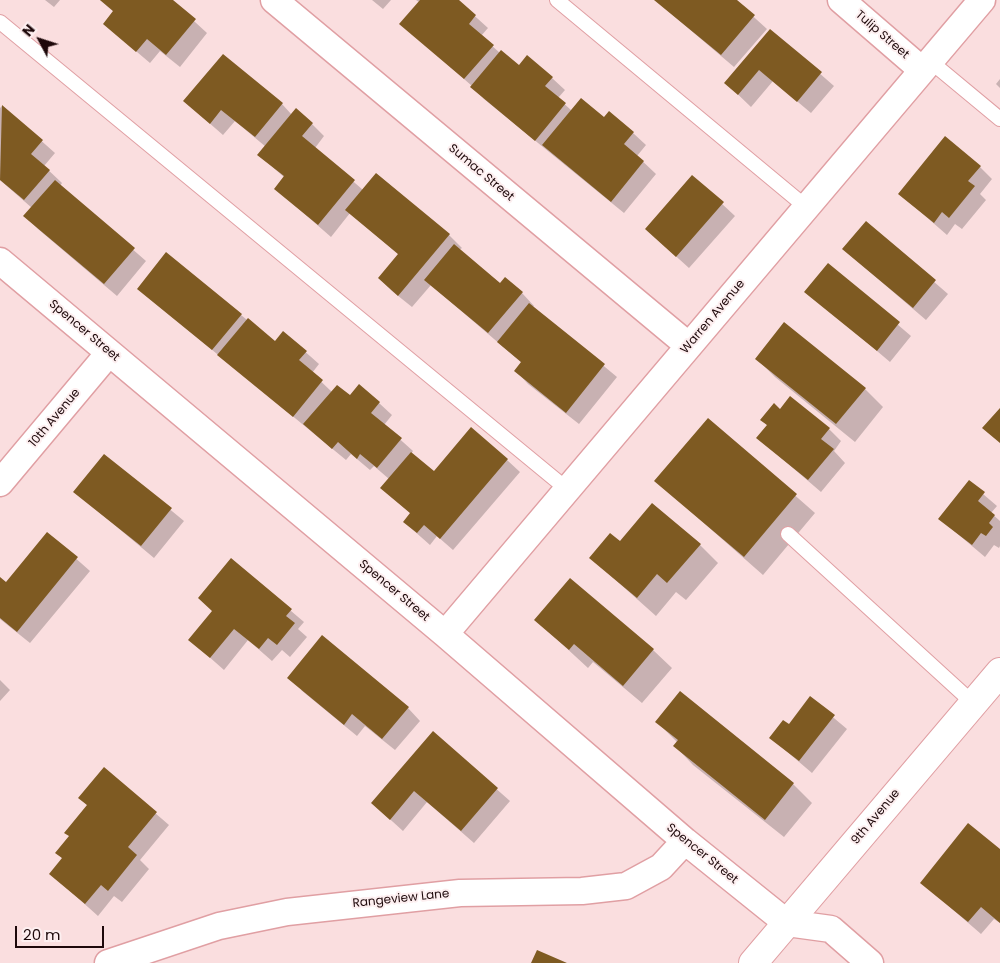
<!DOCTYPE html>
<html>
<head>
<meta charset="utf-8">
<style>
  body { margin:0 }
  #map { position:relative; width:1000px; height:963px; overflow:hidden; background:#fadedf; font-family:Poppins,sans-serif }
  canvas { display:block }
  .north { position:absolute; left:15px; top:15px; width:50px; height:50px; -webkit-text-stroke:4px #fdeff0; paint-order:stroke; rotate:310deg; font-size:14px; font-weight:700; line-height:20px; text-align:center; color:#1d080a }
  .north::after { content:''; display:block; margin:auto; width:18px; height:22px; background:#1d080a; clip-path:polygon(50% 0,100% 100%,50% 72%,0 100%) }
  .scale { position:absolute; left:15px; top:926px; width:89px; height:22px; box-sizing:border-box; border:2px solid #1d080a; border-top:0; padding-left:6px; font-size:15px; line-height:18px; white-space:nowrap; color:#1d080a; -webkit-text-stroke:4px #fdeff0; paint-order:stroke }
</style>
</head>
<body>
<div id="map">
<canvas width="1000" height="963"></canvas>
<div class="north">N</div>
<div class="scale">20 m</div>
</div>
<script>
const ctx = document.querySelector('canvas').getContext('2d');
ctx.lineJoin = 'round';
function paint(path, color) {
  ctx.fillStyle = color;
  ctx.fill(path, 'evenodd');
}
function trace(path, color, width, dash) {
  ctx.strokeStyle = color;
  ctx.lineWidth = width;
  ctx.lineCap = dash ? 'butt' : 'round';
  ctx.setLineDash(dash || []);
  ctx.stroke(path);
}
function drawText(font, color, halo, rows, align = 'center') {
  ctx.font = font + ' Poppins,sans-serif';
  ctx.lineWidth = 4;
  ctx.setLineDash([]);
  ctx.textBaseline = 'middle';
  ctx.strokeStyle = halo;
  ctx.fillStyle = color;
  for (const [text, x, y, turn = 0] of rows) {
    ctx.save();
    ctx.translate(x, y);
    ctx.rotate((+turn || 0) * Math.PI / 180);
    ctx.textAlign = isNaN(turn) ? turn : align;
    if (halo) ctx.strokeText(text, 0, 0);
    ctx.fillText(text, 0, 0);
    ctx.restore();
  }
}
paint(new Path2D(`
  M 45,0 L 60,0 L 54,7 Z
  M 100,0 L 171,0 L 207,33 L 180,67 L 160,51 L 150,63 L 104,24 L 114,12 Z
  M 372,0 L 391,0 L 383,9 Z
  M 416,0 L 457,0 L 488,28 L 481,36 L 500,53 L 519,67 L 527,57 L 552,78 L 565,90 L 558,98 L 572,111 L 604,119 L 633,133 L 646,145 L 637,156 L 656,174 L 624,213 L 484,99 L 472,86 L 401,24 L 419,2 Z
  M 655,0 L 735,0 L 767,29 L 734,67 Z
  M 770,30 L 834,86 L 811,113 L 773,81 L 751,107 L 726,83 Z
  M 1000,79 L 1000,88 L 996,84 Z
  M 184,101 L 282,104 L 292,115 L 312,124 L 324,136 L 315,148 L 363,190 L 377,174 L 449,235 L 462,248 L 459,250 L 501,284 L 522,293 L 534,306 L 533,307 L 617,377 L 579,424 L 528,384 L 516,371 L 522,363 L 431,285 L 412,307 L 392,291 L 379,278 L 399,255 L 350,213 L 331,237 L 276,189 L 285,178 L 259,155 L 266,147 L 235,121 L 223,135 Z
  M 2,106 L 55,153 L 44,166 L 62,183 L 60,186 L 146,261 L 117,296 L 38,229 L 25,216 L 32,208 L 0,180 L 0,108 Z
  M 980,167 L 992,179 L 980,194 L 986,200 L 962,229 L 955,224 L 947,235 L 900,194 Z
  M 692,176 L 735,216 L 689,268 L 659,241 Z
  M 866,223 L 948,294 L 926,320 L 857,261 Z
  M 828,265 L 911,336 L 890,362 L 806,291 Z
  M 138,289 L 241,315 L 275,343 L 284,333 L 319,364 L 312,373 L 332,392 L 379,403 L 392,415 L 384,425 L 413,451 L 411,454 L 434,473 L 507,460 L 520,472 L 453,550 L 437,536 L 430,545 L 404,522 L 411,514 L 382,488 L 389,479 L 374,466 L 370,470 L 351,454 L 346,460 Z
  M 757,359 L 865,389 L 883,407 L 855,442 L 775,377 Z
  M 781,411 L 829,429 L 841,441 L 834,451 L 845,463 L 821,492 L 758,438 L 768,426 L 762,420 Z
  M 708,419 L 815,513 L 763,575 L 656,481 Z
  M 104,455 L 184,521 L 154,558 L 75,492 Z
  M 969,482 L 997,506 L 991,513 L 1000,521 L 1000,546 L 999,548 L 994,545 L 985,557 L 940,519 Z
  M 47,533 L 90,571 L 30,643 L 0,619 L 0,579 L 6,584 Z
  M 620,542 L 700,545 L 718,563 L 686,600 L 676,592 L 656,616 L 591,558 Z
  M 231,560 L 304,622 L 298,629 L 307,637 L 290,657 L 282,650 L 272,661 L 248,640 L 224,670 L 190,640 L 213,612 Z
  M 536,620 L 653,650 L 672,668 L 642,703 L 593,662 L 588,668 Z
  M 0,680 L 10,690 L 0,701 Z
  M 301,690 L 408,708 L 420,721 L 395,750 L 365,726 L 357,736 Z
  M 680,693 L 793,784 L 812,803 L 784,837 L 693,765 L 675,746 L 678,743 L 657,722 Z
  M 810,698 L 847,729 L 812,773 L 771,738 L 789,726 Z
  M 433,733 L 510,801 L 474,843 L 427,802 L 403,831 L 372,803 Z
  M 104,769 L 169,825 L 140,860 L 149,869 L 122,902 L 114,896 L 98,916 L 51,874 L 63,859 L 57,853 L 70,837 L 88,806 L 80,798 Z
  M 1000,851 L 1000,923 L 994,919 L 981,934 L 921,882 Z`), '#0003');
paint(new Path2D(`
  M 100,0 L 173,0 L 196,19 L 166,55 L 147,39 L 136,52 L 103,24 L 113,11 Z
  M 420,0 L 459,0 L 476,15 L 469,24 L 494,45 L 464,79 L 399,24 Z
  M 654,0 L 737,0 L 755,15 L 721,55 Z
  M 770,29 L 822,72 L 797,102 L 759,70 L 738,95 L 724,83 Z
  M 501,50 L 519,65 L 527,55 L 553,77 L 545,86 L 566,103 L 535,141 L 470,87 Z
  M 223,54 L 283,103 L 255,137 L 221,110 L 210,124 L 183,101 Z
  M 581,98 L 604,117 L 609,111 L 634,132 L 624,144 L 644,161 L 611,202 L 542,145 Z
  M 2,105 L 43,140 L 31,154 L 50,170 L 24,200 L 0,180 Z
  M 296,108 L 313,123 L 302,136 L 355,180 L 318,225 L 274,189 L 284,176 L 257,155 Z
  M 945,136 L 981,166 L 968,181 L 975,186 L 949,218 L 942,212 L 934,223 L 898,194 Z
  M 376,173 L 450,234 L 398,296 L 378,278 L 398,254 L 345,210 Z
  M 692,175 L 724,202 L 676,257 L 645,229 Z
  M 55,180 L 135,248 L 104,284 L 23,216 Z
  M 866,221 L 936,280 L 913,308 L 842,249 Z
  M 454,244 L 500,283 L 505,277 L 523,292 L 488,333 L 424,280 Z
  M 166,252 L 242,314 L 212,350 L 137,289 Z
  M 828,263 L 900,322 L 877,351 L 804,292 Z
  M 529,303 L 605,364 L 566,413 L 514,371 L 521,362 L 497,342 Z
  M 248,318 L 275,341 L 283,331 L 307,351 L 299,360 L 323,380 L 293,417 L 217,355 Z
  M 784,322 L 866,388 L 836,424 L 755,359 Z
  M 359,384 L 380,402 L 371,413 L 402,438 L 377,468 L 360,454 L 357,459 L 338,442 L 332,449 L 303,424 L 337,385 L 350,395 Z
  M 790,396 L 830,428 L 821,439 L 834,449 L 808,480 L 756,438 L 767,425 L 760,420 L 774,403 L 780,409 Z
  M 1000,408 L 1000,443 L 982,428 Z
  M 708,418 L 797,494 L 744,557 L 654,481 Z
  M 471,427 L 508,459 L 440,539 L 424,525 L 417,533 L 403,522 L 410,513 L 380,488 L 411,452 L 434,471 Z
  M 104,454 L 172,508 L 141,546 L 73,492 Z
  M 969,480 L 985,492 L 978,501 L 995,515 L 989,523 L 993,527 L 986,536 L 981,533 L 972,545 L 938,519 Z
  M 652,503 L 701,544 L 667,583 L 657,574 L 637,598 L 589,558 L 610,533 L 620,541 Z
  M 47,532 L 78,557 L 17,632 L 0,618 L 0,577 L 6,582 Z
  M 231,558 L 292,609 L 286,616 L 295,623 L 277,645 L 268,638 L 259,649 L 234,629 L 210,658 L 188,640 L 212,611 L 198,598 Z
  M 570,578 L 654,649 L 623,686 L 574,644 L 569,650 L 534,620 Z
  M 322,635 L 409,707 L 382,739 L 352,714 L 344,725 L 287,678 Z
  M 680,691 L 794,783 L 765,820 L 673,746 L 678,740 L 655,722 Z
  M 810,696 L 835,715 L 799,761 L 769,738 L 783,720 L 789,724 Z
  M 433,731 L 498,788 L 461,831 L 414,791 L 390,820 L 371,803 Z
  M 104,767 L 157,812 L 128,847 L 137,855 L 108,891 L 101,885 L 85,904 L 49,874 L 62,858 L 55,853 L 69,836 L 64,833 L 87,805 L 78,798 Z
  M 968,823 L 1000,849 L 1000,923 L 981,907 L 968,922 L 920,883 Z
  M 537,950 L 567,963 L 531,963 Z`), '#7e5a22');
const lane = new Path2D(`
  M 557,0 L 806,207
  M 0,22 L 568,490
  M 930,61 L 1000,119
  M 788,534 L 973,703`);
const street = new Path2D(`
  M 274,0 L 689,346
  M 841,0 L 922,70
  M 0,261 L 445,634 L 685,841 L 787,923 L 831,929 L 870,963
  M 0,483 L 109,353
  M 445,634 L 982,0
  M 108,963 L 219,926 L 287,912 L 460,893 L 582,891 L 626,886 L 661,867 L 685,841`);
const secondary = new Path2D(`
  M 753,963 L 1000,672`);
trace(lane, '#e09fa3', 16);
trace(street, '#e09fa3', 29);
trace(secondary, '#e09fa3', 30);
trace(lane, '#fff', 14);
trace(street, '#fff', 26);
trace(secondary, '#fff', 28);
drawText('12px', '#1d080a', '#fdeff0', [
  ["Tulip Street",882,35,41],
  ["Sumac Street",481,173,40],
  ["Warren Avenue",713,317,-50],
  ["Spencer Street",84,331,40],
  ["10th Avenue",55,418,-50],
  ["Spencer Street",394,591,40],
  ["9th Avenue",876,817,-50],
  ["Spencer Street",702,854,39],
  ["Rangeview Lane",401,899,-6]
]);
</script>
</body>
</html>
